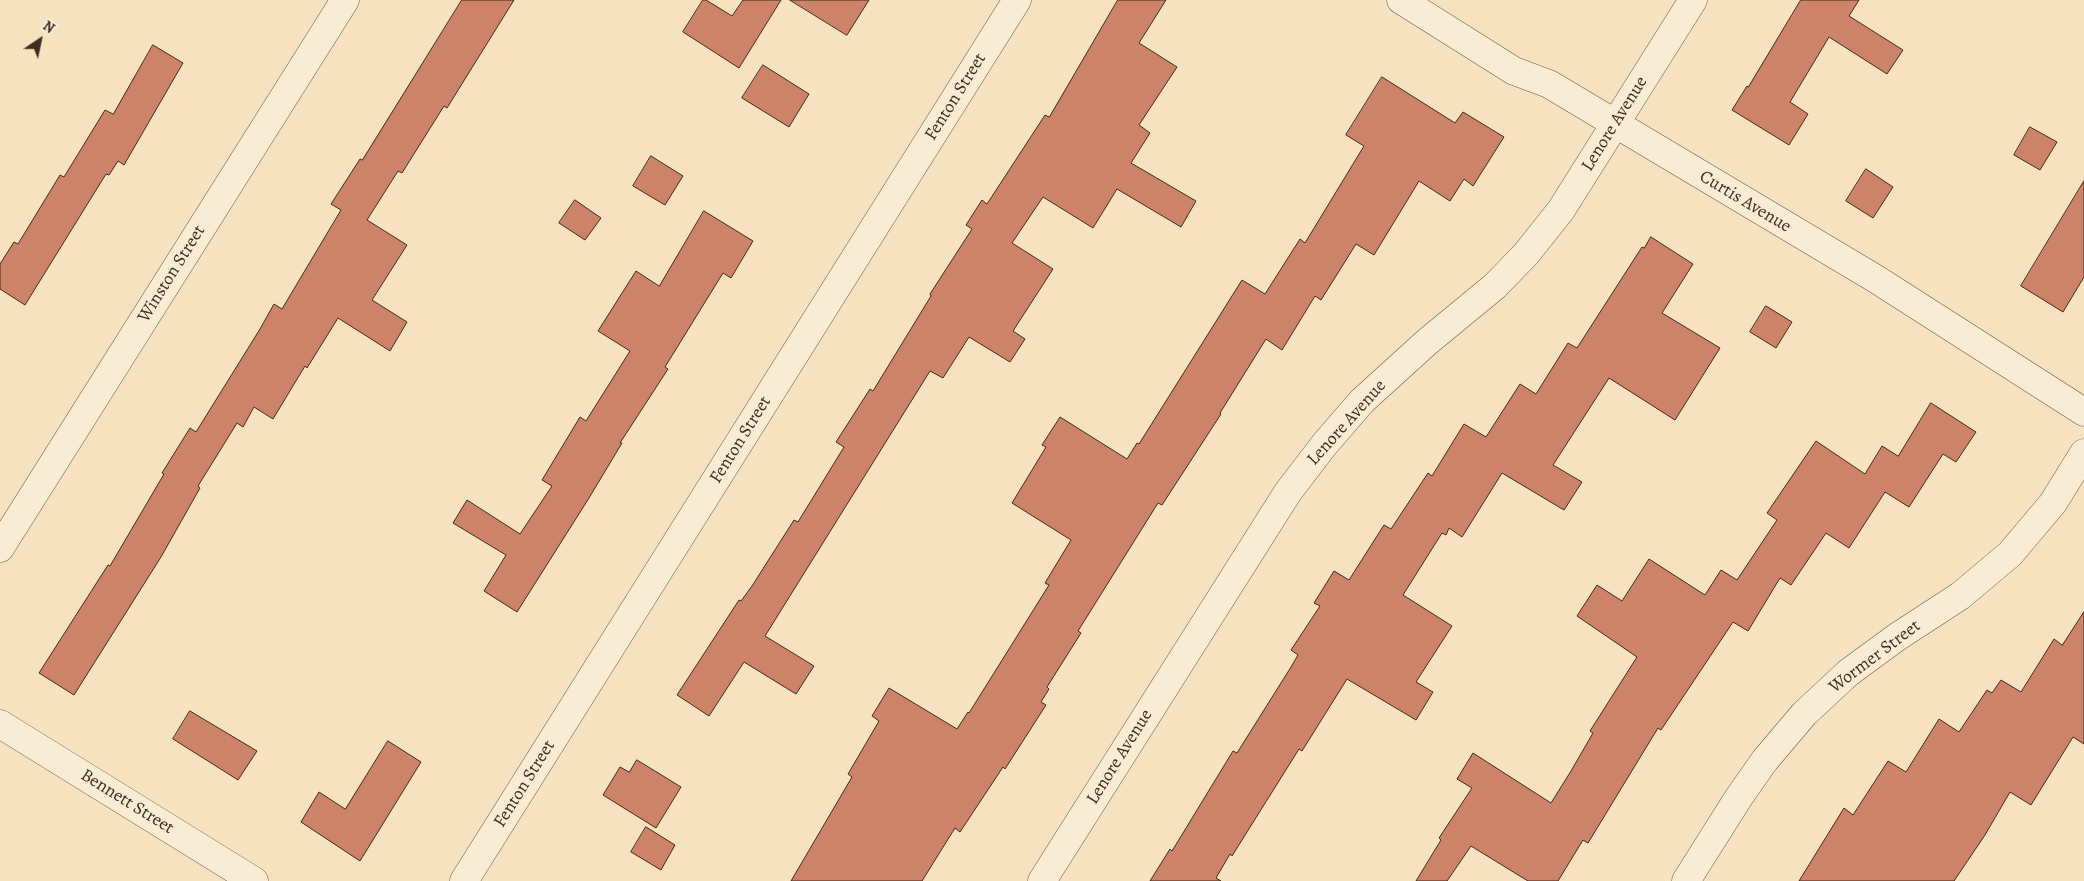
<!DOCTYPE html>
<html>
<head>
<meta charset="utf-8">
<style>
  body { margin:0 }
  #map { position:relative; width:2084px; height:881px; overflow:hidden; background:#f6e2bf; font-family:Alegreya,serif }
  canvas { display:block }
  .north { position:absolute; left:15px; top:15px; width:50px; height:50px; -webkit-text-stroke:4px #f9ecd5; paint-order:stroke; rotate:34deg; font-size:14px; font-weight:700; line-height:20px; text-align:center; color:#432b20 }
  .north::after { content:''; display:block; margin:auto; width:18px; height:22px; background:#432b20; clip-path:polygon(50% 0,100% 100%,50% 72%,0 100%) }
</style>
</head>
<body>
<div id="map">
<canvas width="2084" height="881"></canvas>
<div class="north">N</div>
</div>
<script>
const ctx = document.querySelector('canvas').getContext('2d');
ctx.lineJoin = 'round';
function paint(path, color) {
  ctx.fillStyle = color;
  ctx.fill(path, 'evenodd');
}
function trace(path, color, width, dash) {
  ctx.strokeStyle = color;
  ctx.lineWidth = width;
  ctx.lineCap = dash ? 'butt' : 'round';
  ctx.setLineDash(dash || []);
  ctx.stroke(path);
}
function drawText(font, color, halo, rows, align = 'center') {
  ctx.font = font + ' Alegreya,serif';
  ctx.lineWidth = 4;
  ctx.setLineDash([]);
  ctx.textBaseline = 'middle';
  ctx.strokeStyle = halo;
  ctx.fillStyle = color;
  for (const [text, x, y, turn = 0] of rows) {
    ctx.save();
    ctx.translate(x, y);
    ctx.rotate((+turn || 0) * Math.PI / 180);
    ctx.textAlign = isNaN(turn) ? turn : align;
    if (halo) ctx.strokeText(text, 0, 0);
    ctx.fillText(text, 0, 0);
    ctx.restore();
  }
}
const building = new Path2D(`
  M 462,0 L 514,0 L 447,108 L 444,106 L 402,173 L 398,171 L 367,220 L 407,245 L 372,300 L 407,322 L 390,351 L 338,318 L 307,368 L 305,366 L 273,419 L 254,407 L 243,427 L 237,423 L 198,486 L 200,488 L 161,557 L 74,695 L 39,673 L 108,565 L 110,566 L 164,474 L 162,473 L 190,428 L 196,432 L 260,329 L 274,304 L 282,309 L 341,210 L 331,204 L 360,159 L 362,160 Z
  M 703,0 L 706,0 L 732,16 L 743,0 L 781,0 L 739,68 L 683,32 Z
  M 790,0 L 869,0 L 847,35 Z
  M 1118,0 L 1166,0 L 1139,43 L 1177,67 L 1139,125 L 1150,133 L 1131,163 L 1196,201 L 1181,227 L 1117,189 L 1093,228 L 1043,197 L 1012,243 L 1053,269 L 1013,331 L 1025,339 L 1010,362 L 969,337 L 943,378 L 930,371 L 765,636 L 814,666 L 796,694 L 744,662 L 709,716 L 677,695 L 739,600 L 741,601 L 752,586 L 794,520 L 798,522 L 844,447 L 836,442 L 870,389 L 873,391 L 931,296 L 930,294 L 972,229 L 966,225 L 982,200 L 987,204 L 1045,115 L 1049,117 Z
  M 1801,0 L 1859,0 L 1849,16 L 1903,50 L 1887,74 L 1829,37 L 1790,102 L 1808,114 L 1789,145 L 1732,110 L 1747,86 L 1748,87 Z
  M 153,45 L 183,63 L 124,165 L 118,161 L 109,175 L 106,174 L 25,305 L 0,289 L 0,264 L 14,242 L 18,244 L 60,175 L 64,177 L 105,110 L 113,114 Z
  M 763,65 L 809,94 L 789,127 L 742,98 Z
  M 1382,77 L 1455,123 L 1463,112 L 1504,137 L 1473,186 L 1464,179 L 1450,201 L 1419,181 L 1374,255 L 1356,244 L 1321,300 L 1315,296 L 1282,350 L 1266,339 L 1220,413 L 1221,414 L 1162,505 L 1158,503 L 1078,631 L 1081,633 L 1047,687 L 1049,689 L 1041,702 L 1046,705 L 1005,769 L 1003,767 L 960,832 L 955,828 L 922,881 L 791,881 L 852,777 L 848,774 L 879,721 L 872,716 L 889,688 L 957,729 L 968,712 L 969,713 L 1049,585 L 1045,583 L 1071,540 L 1012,503 L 1046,447 L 1042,445 L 1060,417 L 1127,459 L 1137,443 L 1139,444 L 1242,280 L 1265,294 L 1300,239 L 1305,243 L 1364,146 L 1346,135 Z
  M 2030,127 L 2057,142 L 2040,170 L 2014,155 Z
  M 651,156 L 683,176 L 665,205 L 633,186 Z
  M 1866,169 L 1893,187 L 1873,218 L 1846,201 Z
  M 2084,181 L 2084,277 L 2063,312 L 2021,286 Z
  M 575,200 L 601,218 L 585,240 L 559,223 Z
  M 704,211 L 753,241 L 731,278 L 723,273 L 665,367 L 668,369 L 620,443 L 622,443 L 589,498 L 517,612 L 484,591 L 506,555 L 453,523 L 467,500 L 520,534 L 552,486 L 542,480 L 580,417 L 586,421 L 630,351 L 598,331 L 636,271 L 659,286 Z
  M 1651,237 L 1693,264 L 1662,313 L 1720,348 L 1675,420 L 1609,378 L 1553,465 L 1582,482 L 1564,510 L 1502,473 L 1462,537 L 1449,528 L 1446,535 L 1442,533 L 1403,595 L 1452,626 L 1416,682 L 1433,692 L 1416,720 L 1347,679 L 1302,751 L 1299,749 L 1232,856 L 1230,854 L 1216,878 L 1221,881 L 1150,881 L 1170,849 L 1172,851 L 1233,751 L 1237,753 L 1291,667 L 1298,655 L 1291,650 L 1320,606 L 1314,603 L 1334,571 L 1349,580 L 1384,525 L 1391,529 L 1428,473 L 1432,476 L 1464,424 L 1486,437 L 1520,384 L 1536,394 L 1568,343 L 1577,348 L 1642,247 L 1644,248 Z
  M 1766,306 L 1792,322 L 1776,348 L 1750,332 Z
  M 1931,403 L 1976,432 L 1956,462 L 1943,454 L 1909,507 L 1885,492 L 1849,548 L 1826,533 L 1791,585 L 1780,578 L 1748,631 L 1733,622 L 1661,730 L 1658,728 L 1588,843 L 1583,840 L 1558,881 L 1528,881 L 1471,846 L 1447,881 L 1416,881 L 1441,840 L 1439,838 L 1472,788 L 1457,779 L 1473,753 L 1551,803 L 1571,771 L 1593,733 L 1590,731 L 1637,657 L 1577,616 L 1597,585 L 1622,601 L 1649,559 L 1705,595 L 1721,570 L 1737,580 L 1777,520 L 1767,513 L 1816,441 L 1865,474 L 1882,446 L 1898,456 Z
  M 2084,612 L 2084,744 L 2073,737 L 2031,805 L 2010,792 L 1985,835 L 1954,881 L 1799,881 L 1844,808 L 1853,815 L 1888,761 L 1906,772 L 1939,719 L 1959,732 L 1987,690 L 1992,693 L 2001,680 L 2021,692 L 2054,639 L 2062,645 Z
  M 190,711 L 257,751 L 238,780 L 173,739 Z
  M 388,741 L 421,762 L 360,861 L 301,822 L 319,792 L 345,809 Z
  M 637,760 L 681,787 L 656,828 L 603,795 L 620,767 L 629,772 Z
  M 646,827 L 675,845 L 661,870 L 631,852 Z`);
paint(building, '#cd8367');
trace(building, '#432b20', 1);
const minor = new Path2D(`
  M 1401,0 L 1514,71 L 1549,84 L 1876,279 L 2084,412
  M 0,548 L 345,0
  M 0,724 L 254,881
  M 464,881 L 1017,0
  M 1042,881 L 1288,492 L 1324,445 L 1362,401 L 1427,342 L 1495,286 L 1526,254 L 1561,210 L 1693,0
  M 1686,881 L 1739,797 L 1765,760 L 1804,714 L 1848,673 L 1897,637 L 1960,596 L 2010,554 L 2053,503 L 2084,453`);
trace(minor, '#705948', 29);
trace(minor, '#f9ecd5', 28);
drawText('18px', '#432b20', '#f9ecd5', [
  ["Fenton Street",956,97,-58],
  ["Lenore Avenue",1615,124,-58],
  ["Curtis Avenue",1745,202,31],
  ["Winston Street",172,274,-58],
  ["Lenore Avenue",1347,423,-48],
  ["Fenton Street",741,440,-58],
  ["Wormer Street",1875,657,-37],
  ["Lenore Avenue",1120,757,-58],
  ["Fenton Street",525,784,-58],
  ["Bennett Street",127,802,32]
]);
</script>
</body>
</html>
